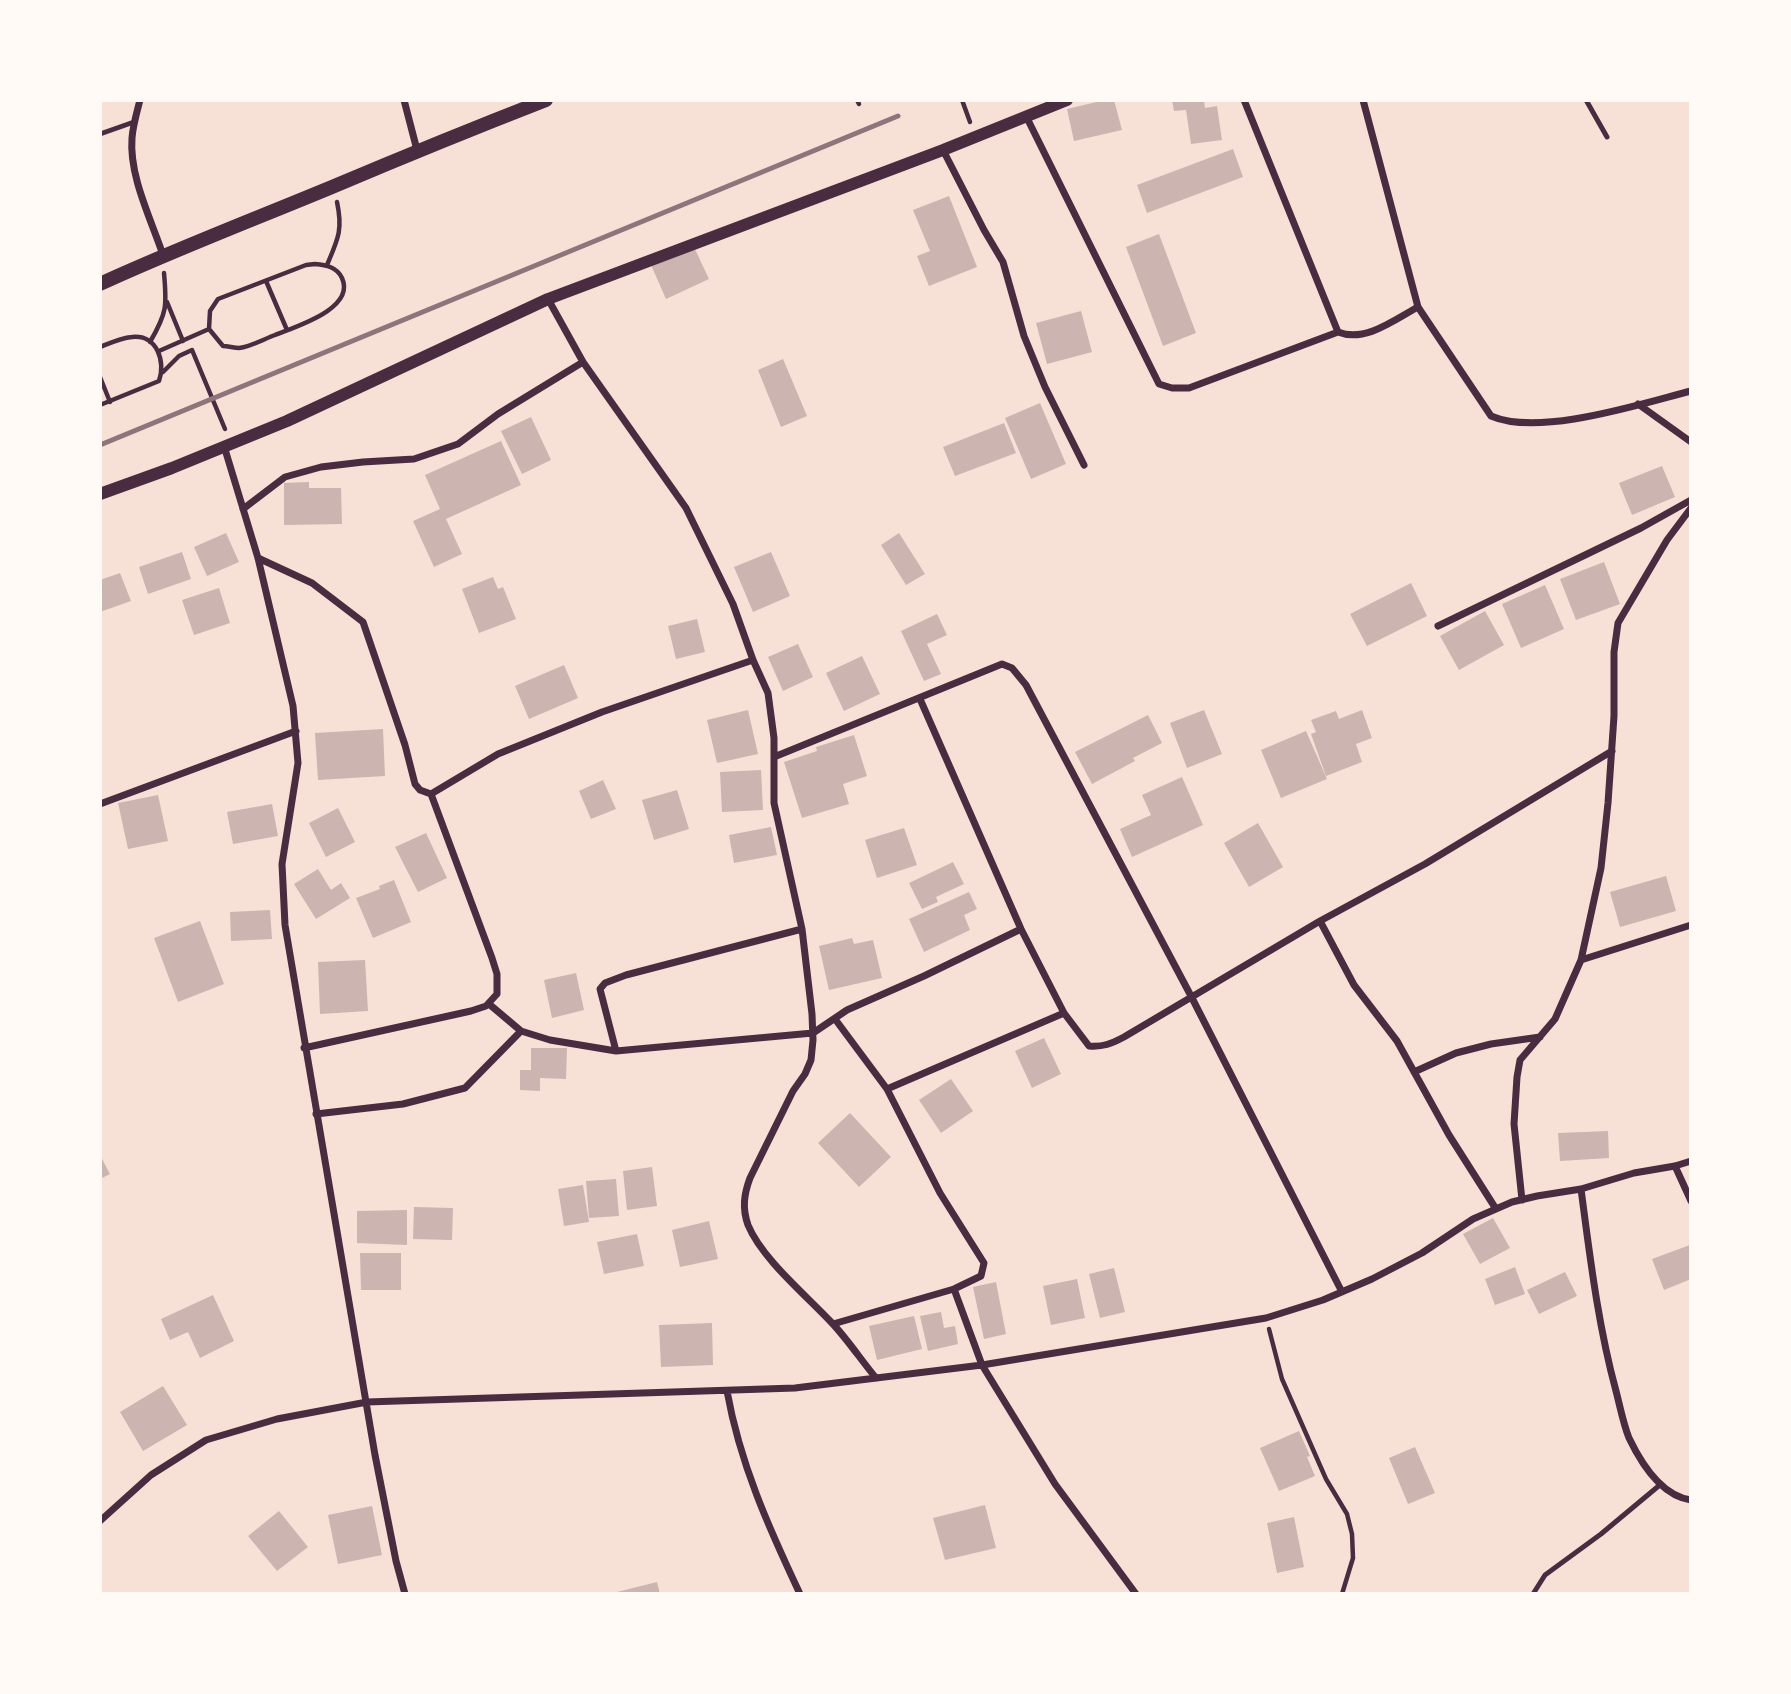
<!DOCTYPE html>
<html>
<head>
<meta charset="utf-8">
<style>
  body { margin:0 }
  #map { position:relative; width:1791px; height:1694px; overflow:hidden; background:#f7e1d7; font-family:"Titillium Web",sans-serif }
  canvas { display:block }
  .frame { position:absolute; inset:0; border:102px solid #fffaf5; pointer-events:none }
</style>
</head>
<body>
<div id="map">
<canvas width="1791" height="1694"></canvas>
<div class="frame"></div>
</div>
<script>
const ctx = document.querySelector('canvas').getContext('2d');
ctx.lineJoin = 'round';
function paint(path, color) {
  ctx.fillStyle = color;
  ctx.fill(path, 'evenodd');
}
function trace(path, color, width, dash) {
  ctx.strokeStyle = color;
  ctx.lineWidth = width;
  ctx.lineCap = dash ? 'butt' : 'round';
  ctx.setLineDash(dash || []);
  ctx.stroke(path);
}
paint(new Path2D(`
  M 1105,100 L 1114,100 L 1122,130 L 1074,141 L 1067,109 Z
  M 1172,100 L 1204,100 L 1205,108 L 1217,106 L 1222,140 L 1191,144 L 1186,110 L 1174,111 Z
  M 1233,149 L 1243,177 L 1147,213 L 1137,185 Z
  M 949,196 L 977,267 L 929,286 L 917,256 L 930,251 L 913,210 Z
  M 1159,234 L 1196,333 L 1163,346 L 1126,247 Z
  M 693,245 L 709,279 L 666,299 L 651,265 Z
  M 1081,311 L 1092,352 L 1047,364 L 1036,323 Z
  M 783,359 L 807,416 L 781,427 L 758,370 Z
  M 1040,403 L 1066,464 L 1031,479 L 1005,418 Z
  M 531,417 L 551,460 L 522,474 L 501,431 Z
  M 1004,423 L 1016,453 L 955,476 L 943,447 Z
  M 501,441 L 521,485 L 446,519 L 462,554 L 434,567 L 413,521 L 440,509 L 425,475 Z
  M 1662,466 L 1675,497 L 1632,515 L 1619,483 Z
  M 309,482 L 309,488 L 341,488 L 342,524 L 284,525 L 284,483 Z
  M 226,533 L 239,562 L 207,576 L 194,547 Z
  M 899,533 L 925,574 L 906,585 L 881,545 Z
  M 182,552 L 191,579 L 148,594 L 139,567 Z
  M 771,552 L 790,596 L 753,612 L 734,567 Z
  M 1604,562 L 1620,604 L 1576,620 L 1560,579 Z
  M 120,573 L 131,601 L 100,612 L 100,580 Z
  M 493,577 L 498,589 L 503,587 L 516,619 L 479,633 L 462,589 Z
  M 1411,583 L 1427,616 L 1367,646 L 1350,614 Z
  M 1545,585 L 1564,629 L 1521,648 L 1502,604 Z
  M 219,588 L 230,623 L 194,635 L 182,600 Z
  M 1485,611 L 1504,645 L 1459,670 L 1440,636 Z
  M 937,614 L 947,635 L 927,644 L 941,674 L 924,681 L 901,631 Z
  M 697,619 L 705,652 L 676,659 L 668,626 Z
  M 798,644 L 813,677 L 783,691 L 768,657 Z
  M 862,656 L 880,694 L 844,711 L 826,673 Z
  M 564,665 L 578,698 L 529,719 L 515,686 Z
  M 748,710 L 758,754 L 717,763 L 707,720 Z
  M 1204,710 L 1222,754 L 1187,768 L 1170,723 Z
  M 1362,710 L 1372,738 L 1356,744 L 1362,762 L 1326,776 L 1311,734 L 1316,732 L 1311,720 L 1336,711 L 1339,719 Z
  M 1148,715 L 1162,743 L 1133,758 L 1135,761 L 1092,784 L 1075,752 Z
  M 383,729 L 385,776 L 318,780 L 315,733 Z
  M 1306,731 L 1327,779 L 1281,798 L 1261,750 Z
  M 854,735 L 867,776 L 843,784 L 849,804 L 802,818 L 784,762 L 817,751 L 816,747 Z
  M 761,770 L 763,810 L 722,812 L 720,772 Z
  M 1182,777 L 1203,825 L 1132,857 L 1120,829 L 1151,815 L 1142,795 Z
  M 603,780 L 616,809 L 591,819 L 579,791 Z
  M 677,790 L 689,829 L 654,840 L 642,800 Z
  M 158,795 L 168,841 L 128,849 L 118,803 Z
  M 272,804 L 278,836 L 233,844 L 227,812 Z
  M 338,808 L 355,842 L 326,857 L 309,823 Z
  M 1258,823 L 1283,867 L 1249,887 L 1224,843 Z
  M 771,827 L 777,855 L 734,863 L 729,835 Z
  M 904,828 L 917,865 L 877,878 L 865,840 Z
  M 426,833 L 447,878 L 418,892 L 395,847 Z
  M 953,862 L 964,884 L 936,897 L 938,902 L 922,909 L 909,883 Z
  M 318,869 L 331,890 L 341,883 L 350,898 L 316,919 L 294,884 Z
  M 1666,876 L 1676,911 L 1620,927 L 1610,892 Z
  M 394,880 L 411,922 L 373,938 L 356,898 L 380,889 L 379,886 Z
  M 969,892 L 977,909 L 964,915 L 970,930 L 924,952 L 909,919 Z
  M 270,910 L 272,939 L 231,941 L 230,912 Z
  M 200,921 L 224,984 L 178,1002 L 154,938 Z
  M 852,938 L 854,944 L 873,940 L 882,978 L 829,990 L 819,946 Z
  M 365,960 L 368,1011 L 320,1014 L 318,962 Z
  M 576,973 L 584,1010 L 552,1018 L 544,980 Z
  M 1044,1038 L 1061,1074 L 1032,1088 L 1015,1051 Z
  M 531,1048 L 567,1048 L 566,1079 L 540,1078 L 540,1091 L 520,1090 L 520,1070 L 531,1070 Z
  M 951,1079 L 973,1111 L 941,1133 L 919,1100 Z
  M 850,1113 L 891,1157 L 859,1187 L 818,1143 Z
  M 1608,1131 L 1609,1158 L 1560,1161 L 1558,1133 Z
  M 100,1155 L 110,1174 L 100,1179 Z
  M 652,1167 L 657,1206 L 627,1210 L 623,1171 Z
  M 616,1179 L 619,1216 L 589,1218 L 586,1181 Z
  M 583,1185 L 589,1222 L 564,1226 L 558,1189 Z
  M 414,1207 L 453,1208 L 452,1240 L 413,1239 Z
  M 407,1210 L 407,1245 L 357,1243 L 357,1211 Z
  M 1493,1218 L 1510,1248 L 1480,1264 L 1463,1234 Z
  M 709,1221 L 718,1259 L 680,1267 L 672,1230 Z
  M 637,1234 L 644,1266 L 604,1274 L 597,1242 Z
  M 1690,1245 L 1691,1279 L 1664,1290 L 1652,1259 Z
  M 360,1253 L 401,1253 L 401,1290 L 361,1290 Z
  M 1515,1267 L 1525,1294 L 1495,1305 L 1485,1279 Z
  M 1114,1268 L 1125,1312 L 1100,1318 L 1089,1274 Z
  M 1565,1272 L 1577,1296 L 1539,1314 L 1527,1290 Z
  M 1077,1279 L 1085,1318 L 1051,1325 L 1043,1286 Z
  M 996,1282 L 1006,1334 L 984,1339 L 973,1287 Z
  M 213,1295 L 234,1341 L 200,1358 L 188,1332 L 170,1340 L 161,1319 Z
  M 941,1312 L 944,1328 L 955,1326 L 958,1344 L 928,1351 L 920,1316 Z
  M 914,1316 L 922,1349 L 877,1360 L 869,1326 Z
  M 712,1323 L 713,1365 L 661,1367 L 659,1325 Z
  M 163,1386 L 187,1425 L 143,1451 L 120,1412 Z
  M 1299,1431 L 1310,1456 L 1307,1457 L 1315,1476 L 1279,1491 L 1260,1448 Z
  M 1415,1447 L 1435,1493 L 1408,1504 L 1389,1458 Z
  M 985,1505 L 996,1548 L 945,1560 L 933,1518 Z
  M 372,1506 L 382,1555 L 338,1564 L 328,1515 Z
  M 279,1511 L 308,1547 L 277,1571 L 248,1536 Z
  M 1294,1517 L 1304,1567 L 1277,1573 L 1267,1523 Z
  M 657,1582 L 660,1594 L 613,1594 L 613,1593 Z`), '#ccb4b1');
trace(new Path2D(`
  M 857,100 L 859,104
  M 962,100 L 970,122
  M 315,264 C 326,265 337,267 342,278 C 356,309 294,327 275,335 C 264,339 250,347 239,348 C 234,348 228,346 223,346 L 209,329 L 210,311 L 218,299 L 306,265 Z
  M 327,265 C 338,239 343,230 337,202
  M 266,281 L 287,330
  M 167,302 L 183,341
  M 150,342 C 167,313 167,306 164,273
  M 100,347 C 110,343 121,338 132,337 C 157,334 166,362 159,381 L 100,405
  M 159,351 L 209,329
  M 163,372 L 179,356 L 192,350 L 225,429
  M 100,377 L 110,402
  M 1269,1329 L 1282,1379 L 1326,1479 L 1347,1514 L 1352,1534 L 1353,1558 L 1342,1594`), '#4a2c40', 4.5);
trace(new Path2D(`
  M 1586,100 L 1607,137
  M 100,134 L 134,122
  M 1533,1594 L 1545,1575 L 1601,1534 L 1661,1484`), '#4a2c40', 5);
trace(new Path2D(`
  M 140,100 C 137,112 133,125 132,138 C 129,176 151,219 163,255
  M 404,100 L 417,150
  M 1244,100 L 1338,332 C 1365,343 1394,320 1418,307
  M 1363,100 L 1418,307 L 1491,416 C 1539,437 1640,404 1691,391
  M 1026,116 L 1159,384 L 1172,388 L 1189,388 L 1338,332
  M 943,150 L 984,230 L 1003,262 L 1024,336 L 1045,387 L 1084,465
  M 548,299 L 583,362 L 686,508 L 733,604 L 753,660 L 768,693 L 774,738 L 774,803 L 802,929 L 812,1014 L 813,1040 L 811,1060 L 805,1074 L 793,1091 L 750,1178 C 744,1194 742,1208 748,1225 C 762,1259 807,1296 832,1323 C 848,1340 861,1360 876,1378
  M 1638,404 L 1691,442
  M 224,446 L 258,558 L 293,706 L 298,763 L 282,864 L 285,925 L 375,1455 L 396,1561 L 405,1594
  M 243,509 L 285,477 L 321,467 L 363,462 L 414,459 L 458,444 L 498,414 L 583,362
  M 258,558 L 312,583 L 363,622 L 405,745 L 415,784 L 420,790 L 431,794 L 498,754 L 602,712 L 753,660
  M 1438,626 L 1641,528 L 1691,500
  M 920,699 L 1021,929 L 1064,1013 L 1089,1046 C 1103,1047 1111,1044 1124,1037 L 1320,921 L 1425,864 L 1612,751
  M 774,757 L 1002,664 L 1012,668 L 1026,685 L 1191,996 L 1342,1292
  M 100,804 L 296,731
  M 1320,921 L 1354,985 L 1397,1041 L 1449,1135 L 1496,1209
  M 1581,960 L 1691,925
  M 489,1004 L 521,1031 L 550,1040 L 616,1051 L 813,1033 L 847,1010 L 924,976 L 1021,929
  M 304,1048 L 471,1011 L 486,1006 L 497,994 L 497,974 L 492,958 L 431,794
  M 616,1051 L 600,989 L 605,983 L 626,975 L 802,929
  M 1414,1072 L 1456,1053 L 1491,1044 L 1540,1037
  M 887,1089 L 1064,1013
  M 316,1114 L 403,1104 L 465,1088 L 521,1031
  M 1675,1166 L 1691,1201
  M 1581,1189 C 1590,1257 1598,1325 1616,1391 C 1620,1406 1623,1423 1629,1438 C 1641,1463 1662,1496 1691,1500
  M 1522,1200 L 1514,1124 L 1517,1077 L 1520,1060 L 1555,1019 L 1581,960 L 1601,868 L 1608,803 L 1614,716 L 1614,652 L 1618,623 L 1667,540 L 1691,508
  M 954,1289 L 982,1365 L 1055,1484 L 1136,1594
  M 833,1324 L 954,1289 L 981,1276 L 984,1263 L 940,1193 L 887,1089 L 835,1019
  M 727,1391 C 740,1464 769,1528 800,1594
  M 100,1521 L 151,1475 L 206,1440 L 277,1419 L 367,1402 L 795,1388 L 982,1365 L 1266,1318 L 1323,1300 L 1372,1279 L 1422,1253 L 1473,1219 L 1512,1202 L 1537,1196 L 1581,1189 L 1634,1173 L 1675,1166 L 1691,1161`), '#4a2c40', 7);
trace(new Path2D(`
  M 100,494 L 172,468 L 287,421 L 548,299 L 943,150 L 1067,100`), '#4a2c40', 12);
trace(new Path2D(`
  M 100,284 C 176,249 255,219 332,187 C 403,157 474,128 546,100`), '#4a2c40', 14);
trace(new Path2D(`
  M 100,445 L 898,116`), '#8f747c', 5);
</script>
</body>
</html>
